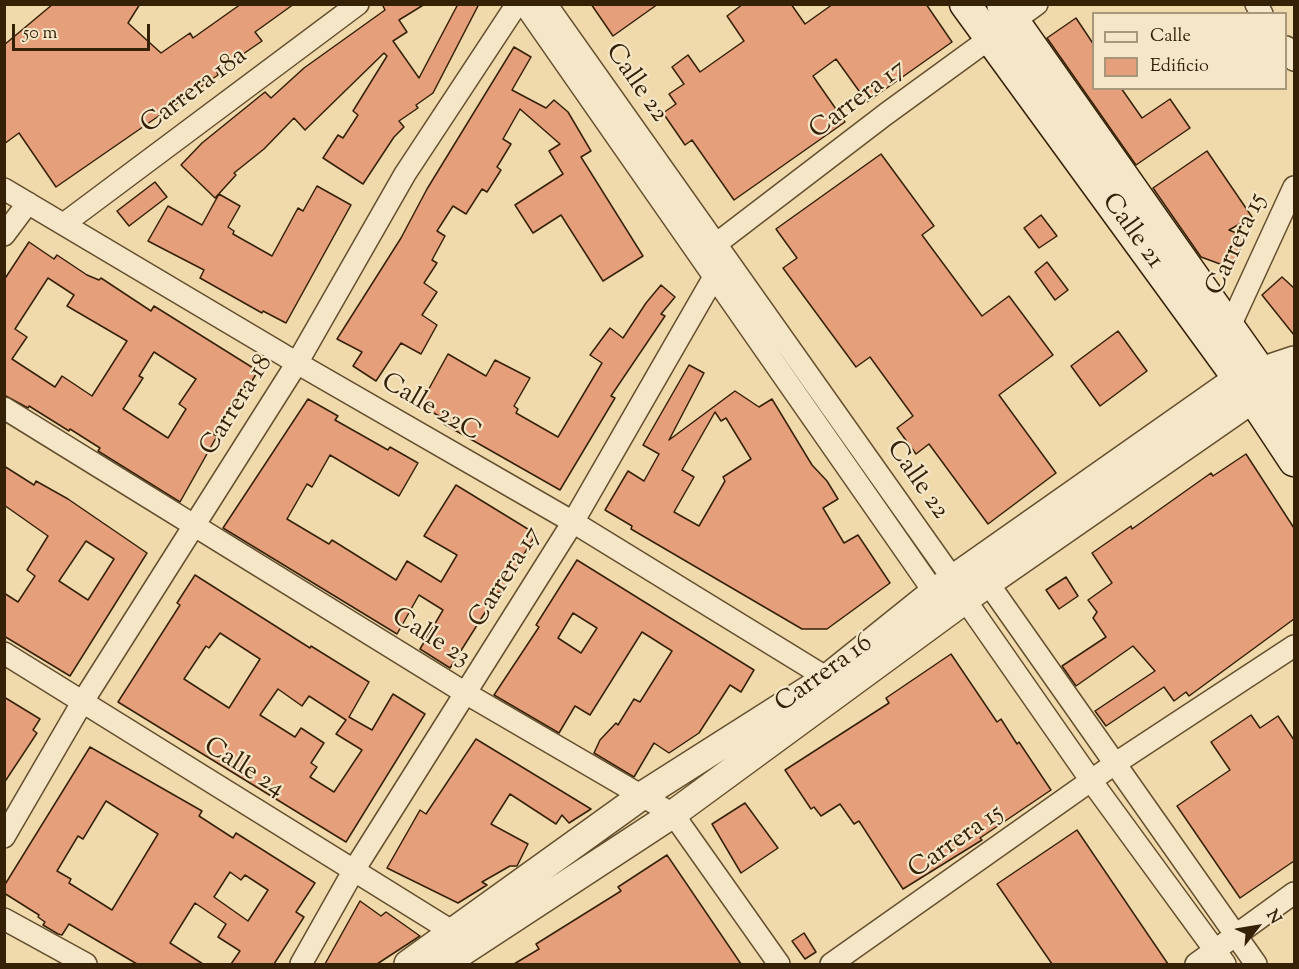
<!DOCTYPE html>
<html>
<head>
<meta charset="utf-8">
<style>
  body { margin:0 }
  #map { position:relative; width:1299px; height:969px; overflow:hidden; background:#f0d9aa; font-family:"Sorts Mill Goudy",serif }
  canvas { display:block }
  .frame { position:absolute; inset:0; border:6px solid #352106; pointer-events:none }
  .legend { position:absolute; left:1092px; top:12px; width:195px; height:78px; box-sizing:border-box; background:#f5e6c8; border:2px solid #a8977a; margin:0; padding:8px 10px; list-style:none; font-size:18px; color:#352106 }
  .legend li { display:flex; align-items:center; gap:12px; height:30px }
  .legend b { width:30px; border:2px solid #a8977a }
  .north { position:absolute; left:1227px; top:897px; width:60px; height:60px; -webkit-text-stroke:4px #f5e6c8; paint-order:stroke; rotate:59deg; font-size:16px; font-weight:700; line-height:24px; text-align:center; color:#352106 }
  .north::after { content:''; display:block; margin:auto; width:21px; height:27px; background:#352106; clip-path:polygon(50% 0,100% 100%,50% 72%,0 100%) }
  .scale { position:absolute; left:12px; top:24px; width:138px; height:27px; box-sizing:border-box; border:3px solid #352106; border-top:0; padding-left:8px; font-size:18px; line-height:21px; white-space:nowrap; color:#352106; -webkit-text-stroke:4px #f5e6c8; paint-order:stroke }
</style>
</head>
<body>
<div id="map">
<canvas width="1299" height="969"></canvas>
<div class="frame"></div>
<ul class="legend">
<li><b style="height:8px;background:#f5e6c8"></b>Calle</li>
<li><b style="height:16px;background:#e59f7b"></b>Edificio</li>
</ul>
<div class="north">N</div>
<div class="scale">50 m</div>
</div>
<script>
const ctx = document.querySelector('canvas').getContext('2d');
ctx.lineJoin = 'round';
function paint(path, color) {
  ctx.fillStyle = color;
  ctx.fill(path, 'evenodd');
}
function trace(path, color, width, dash) {
  ctx.strokeStyle = color;
  ctx.lineWidth = width;
  ctx.lineCap = dash ? 'butt' : 'round';
  ctx.setLineDash(dash || []);
  ctx.stroke(path);
}
function drawText(font, color, halo, rows, align = 'center') {
  ctx.font = font + ' "Sorts Mill Goudy",serif';
  ctx.lineWidth = 4.5;
  ctx.setLineDash([]);
  ctx.textBaseline = 'middle';
  ctx.strokeStyle = halo;
  ctx.fillStyle = color;
  for (const [text, x, y, turn = 0] of rows) {
    ctx.save();
    ctx.translate(x, y);
    ctx.rotate((+turn || 0) * Math.PI / 180);
    ctx.textAlign = isNaN(turn) ? turn : align;
    if (halo) ctx.strokeText(text, 0, 0);
    ctx.fillText(text, 0, 0);
    ctx.restore();
  }
}
const building = new Path2D(`
  M 53,4 L 140,4 L 128,23 L 161,53 L 190,33 L 193,38 L 241,4 L 294,4 L 255,32 L 262,41 L 217,72 L 218,75 L 56,187 L 19,133 L 4,144 L 4,45 Z
  M 382,4 L 425,4 L 399,20 L 407,32 L 393,41 L 419,78 L 458,4 L 479,4 L 433,93 L 416,105 L 418,108 L 399,121 L 404,127 L 394,137 L 363,184 L 323,158 L 338,135 L 343,138 L 358,115 L 353,111 L 387,56 L 384,53 L 305,130 L 294,118 L 264,149 L 234,173 L 236,175 L 215,198 L 181,165 L 202,143 L 265,92 L 271,98 L 304,68 L 385,10 Z
  M 591,4 L 658,4 L 613,36 Z
  M 743,4 L 791,4 L 805,24 L 833,4 L 926,4 L 952,42 L 867,102 L 836,59 L 813,76 L 845,122 L 734,200 L 692,140 L 685,145 L 663,113 L 676,104 L 669,94 L 684,84 L 672,67 L 688,55 L 700,72 L 744,41 L 727,16 Z
  M 1076,18 L 1094,45 L 1094,88 L 1121,88 L 1142,118 L 1170,99 L 1190,128 L 1136,165 L 1047,38 Z
  M 514,47 L 531,57 L 512,90 L 546,108 L 554,100 L 568,112 L 591,151 L 581,157 L 643,256 L 603,281 L 561,215 L 533,233 L 515,205 L 563,174 L 549,151 L 560,144 L 520,109 L 503,139 L 511,144 L 497,167 L 501,170 L 487,192 L 482,189 L 466,214 L 453,206 L 437,231 L 445,236 L 432,260 L 437,263 L 424,283 L 437,292 L 422,315 L 437,325 L 421,354 L 401,343 L 376,381 L 353,366 L 362,352 L 337,339 L 401,238 L 427,189 Z
  M 1207,151 L 1252,217 L 1229,230 L 1246,237 L 1231,268 L 1201,257 L 1153,188 Z
  M 881,154 L 934,226 L 922,235 L 982,316 L 1009,296 L 1053,355 L 999,395 L 1056,473 L 988,524 L 929,444 L 916,454 L 897,428 L 913,416 L 870,357 L 856,367 L 783,268 L 797,258 L 776,229 Z
  M 155,182 L 167,197 L 129,226 L 117,211 Z
  M 317,186 L 351,205 L 286,323 L 263,311 L 262,313 L 200,278 L 204,270 L 148,241 L 168,206 L 202,225 L 219,194 L 240,206 L 228,227 L 234,231 L 233,234 L 272,256 L 298,208 L 303,211 Z
  M 1041,215 L 1057,236 L 1039,248 L 1024,228 Z
  M 29,242 L 54,259 L 57,255 L 87,275 L 99,280 L 101,278 L 151,311 L 154,306 L 258,371 L 246,391 L 242,389 L 213,434 L 217,436 L 180,502 L 98,451 L 100,448 L 70,429 L 69,431 L 29,406 L 28,408 L 4,395 L 4,280 ZM 48,278 L 74,295 L 67,306 L 127,341 L 92,396 L 62,376 L 55,387 L 12,359 L 27,337 L 15,329 ZM 154,352 L 196,379 L 179,404 L 186,409 L 168,438 L 123,409 L 143,378 L 139,376 Z
  M 1047,262 L 1068,290 L 1055,300 L 1035,272 Z
  M 1282,277 L 1294,288 L 1294,335 L 1262,295 Z
  M 661,285 L 675,297 L 661,314 L 665,316 L 611,396 L 615,398 L 560,490 L 444,424 L 446,420 L 420,405 L 448,354 L 486,376 L 495,360 L 530,378 L 514,406 L 518,409 L 516,413 L 558,437 L 602,363 L 590,355 L 610,328 L 623,338 L 646,303 Z
  M 1118,331 L 1147,371 L 1100,406 L 1071,366 Z
  M 689,365 L 704,373 L 669,440 L 735,391 L 759,407 L 772,399 L 812,465 L 827,481 L 838,499 L 823,508 L 844,543 L 858,535 L 890,583 L 827,629 L 802,629 L 631,529 L 632,526 L 605,510 L 628,471 L 644,481 L 659,454 L 643,445 ZM 715,412 L 721,421 L 726,418 L 751,459 L 723,477 L 725,481 L 699,526 L 674,512 L 694,477 L 682,470 Z
  M 308,399 L 338,416 L 335,420 L 388,450 L 390,447 L 418,463 L 399,496 L 330,455 L 312,487 L 307,484 L 287,519 L 329,544 L 332,540 L 396,580 L 407,561 L 441,582 L 457,555 L 424,536 L 456,485 L 536,534 L 501,593 L 498,592 L 450,668 L 420,649 L 443,610 L 419,595 L 397,634 L 223,528 Z
  M 1246,454 L 1294,528 L 1294,619 L 1189,696 L 1186,692 L 1174,701 L 1164,687 L 1106,726 L 1095,711 L 1155,671 L 1133,646 L 1076,686 L 1062,666 L 1106,637 L 1093,618 L 1097,612 L 1088,600 L 1112,583 L 1092,553 L 1131,526 L 1132,529 L 1211,473 L 1213,476 Z
  M 4,466 L 34,485 L 36,481 L 68,499 L 147,553 L 70,676 L 4,636 L 4,593 L 18,602 L 35,576 L 27,570 L 48,536 L 4,505 ZM 86,541 L 114,559 L 88,600 L 59,581 Z
  M 577,560 L 754,670 L 741,692 L 730,685 L 699,733 L 669,753 L 654,743 L 634,777 L 594,753 L 600,740 L 616,723 L 618,725 L 634,699 L 640,702 L 672,651 L 642,632 L 590,715 L 575,706 L 559,733 L 494,695 L 539,627 L 536,625 ZM 573,613 L 597,628 L 581,653 L 558,638 Z
  M 195,575 L 310,648 L 311,646 L 369,682 L 349,717 L 372,730 L 393,694 L 425,714 L 346,842 L 118,702 L 180,605 L 177,603 ZM 220,633 L 260,659 L 229,708 L 184,679 L 206,646 L 209,648 ZM 278,689 L 302,706 L 309,696 L 346,720 L 336,734 L 362,750 L 334,792 L 310,777 L 317,767 L 311,763 L 324,743 L 301,728 L 295,737 L 260,715 Z
  M 1066,577 L 1078,596 L 1059,609 L 1046,590 Z
  M 951,654 L 997,722 L 1001,719 L 1017,744 L 1019,742 L 1051,790 L 980,838 L 982,840 L 903,889 L 859,821 L 854,824 L 840,804 L 821,816 L 814,807 L 811,809 L 785,770 L 889,703 L 886,698 Z
  M 4,697 L 40,719 L 33,730 L 37,733 L 4,783 Z
  M 1251,715 L 1260,728 L 1278,716 L 1294,740 L 1294,861 L 1240,898 L 1177,806 L 1230,770 L 1211,742 Z
  M 476,739 L 591,809 L 569,823 L 562,815 L 556,824 L 510,794 L 491,824 L 528,844 L 517,866 L 510,866 L 482,882 L 487,885 L 458,903 L 387,868 L 420,810 L 426,814 Z
  M 90,747 L 202,811 L 199,816 L 233,838 L 236,833 L 315,883 L 296,912 L 304,917 L 274,964 L 231,964 L 240,951 L 218,937 L 226,924 L 195,903 L 170,943 L 203,964 L 137,964 L 69,924 L 62,935 L 58,934 L 43,925 L 45,922 L 38,917 L 39,915 L 4,893 L 4,886 ZM 106,801 L 158,834 L 112,910 L 69,883 L 71,879 L 57,871 L 78,836 L 83,839 ZM 230,872 L 241,880 L 245,875 L 268,890 L 248,921 L 214,897 Z
  M 745,803 L 778,848 L 741,873 L 712,824 Z
  M 1077,830 L 1136,917 L 1168,964 L 1052,964 L 997,884 Z
  M 667,855 L 741,964 L 514,964 L 539,949 L 536,944 L 621,891 L 618,887 Z
  M 360,901 L 381,916 L 386,912 L 420,936 L 377,964 L 325,964 Z
  M 804,933 L 816,952 L 805,959 L 792,941 Z`);
paint(building, '#e59f7b');
trace(building, '#352106', 1.5);
const minor = new Path2D(`
  M 524,4 L 934,592 L 966,601 L 1092,782 L 1225,964
  M 546,4 L 953,579 L 988,583 L 1256,964
  M 1256,4 L 1262,14
  M 1286,47 L 1294,60
  M 4,189 L 297,363 L 573,522 L 827,678
  M 65,223 L 358,4
  M 4,235 L 28,203
  M 716,244 L 886,114 L 1037,4
  M 1230,326 L 1294,187
  M 4,408 L 467,694 L 673,814 L 779,964
  M 4,653 L 453,932
  M 4,837 L 83,701 L 297,363 L 405,174 L 517,4
  M 4,919 L 86,964
  M 301,964 L 354,870 L 573,522 L 714,277
  M 831,964 L 1113,765 L 1294,646
  M 1196,964 L 1294,893`);
const tertiary = new Path2D(`
  M 408,964 L 643,795 L 827,678 L 934,592 L 1237,379 L 1294,360
  M 444,964 L 673,814 L 988,583 L 1253,399 L 1294,382`);
const secondary = new Path2D(`
  M 965,4 L 1253,399 L 1294,461
  M 1002,4 L 1294,419`);
trace(minor, '#644f2f', 24);
trace(tertiary, '#644f2f', 30);
trace(secondary, '#352106', 33);
trace(minor, '#f5e6c8', 21);
trace(tertiary, '#f5e6c8', 27);
trace(secondary, '#f5e6c8', 30);
drawText('26px', '#352106', '#f5e6c8', [
  ["Calle 22",635,84,55],
  ["Carrera 18a",195,92,-37],
  ["Carrera 17",859,101,-37],
  ["Calle 21",1131,232,54],
  ["Carrera 15",1238,245,-65],
  ["Carrera 18",238,406,-58],
  ["Calle 22C",430,409,30],
  ["Calle 22",916,481,55],
  ["Carrera 17",507,578,-58],
  ["Calle 23",430,639,32],
  ["Carrera 16",825,675,-36],
  ["Calle 24",243,769,32],
  ["Carrera 15",957,843,-35]
]);
</script>
</body>
</html>
